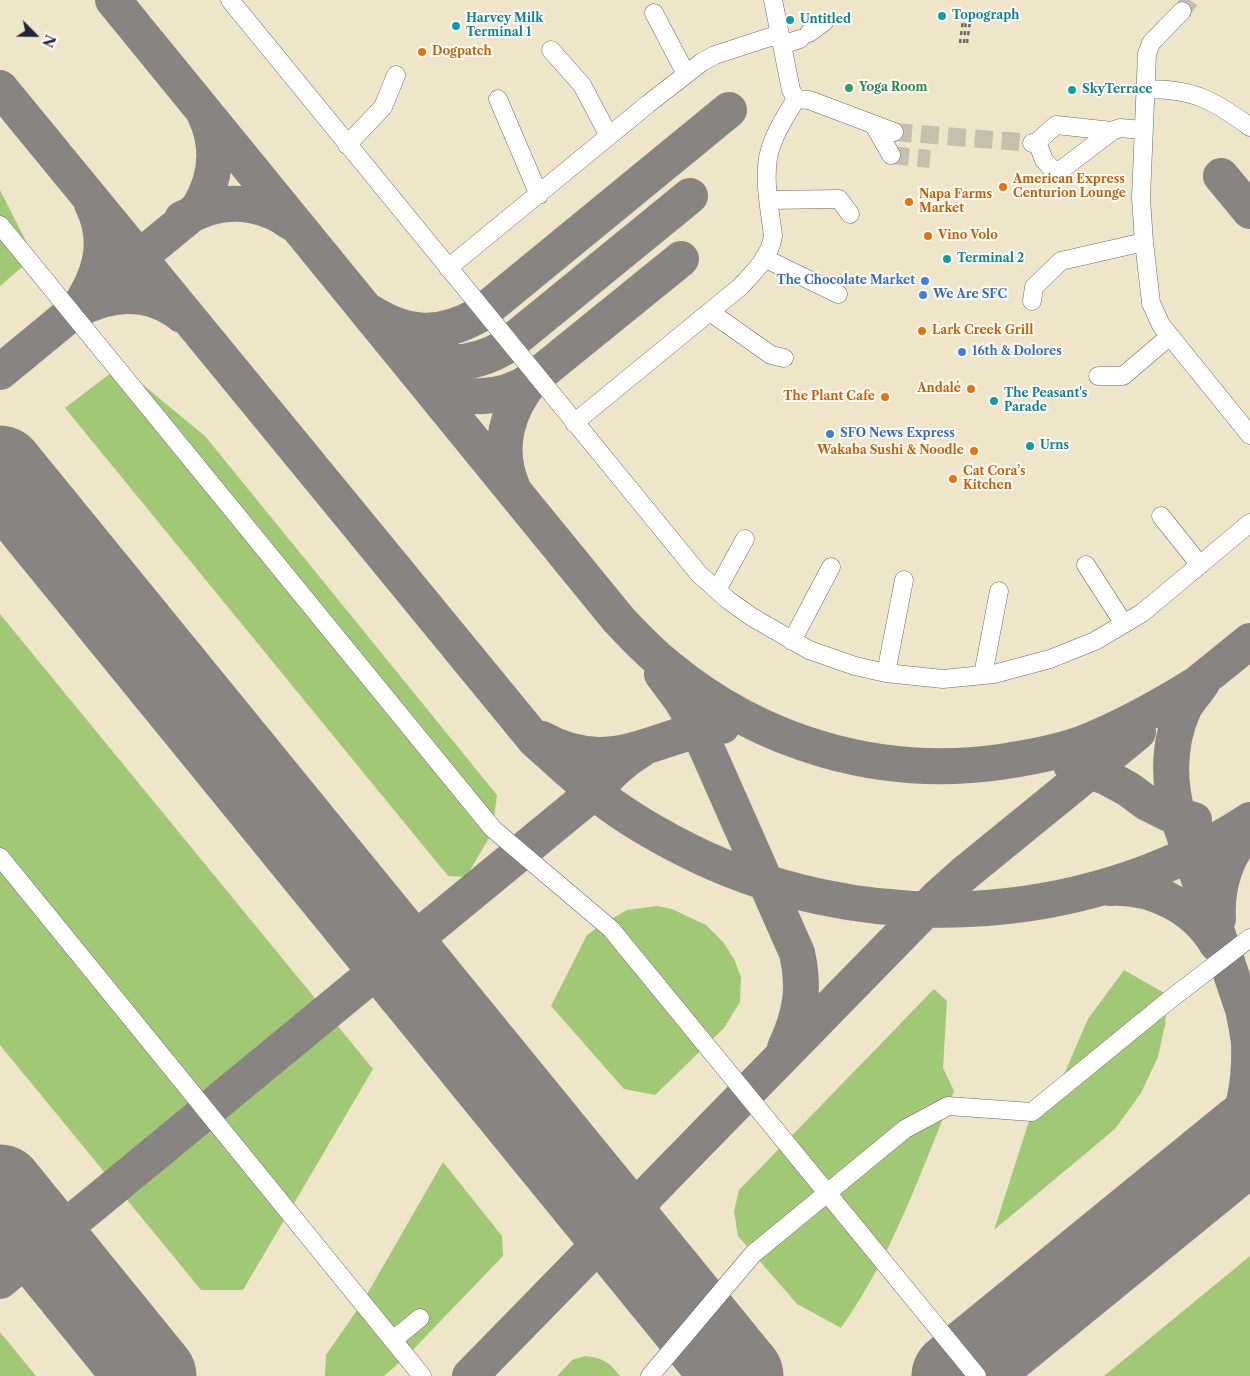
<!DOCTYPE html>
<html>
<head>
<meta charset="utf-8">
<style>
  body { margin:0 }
  #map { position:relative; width:1250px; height:1376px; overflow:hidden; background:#efe6c9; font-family:"Libre Caslon Text",serif }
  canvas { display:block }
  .north { position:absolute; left:10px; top:10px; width:50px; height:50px; -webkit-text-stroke:4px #fdfcf7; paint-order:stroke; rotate:113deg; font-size:14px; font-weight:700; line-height:20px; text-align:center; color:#22223b }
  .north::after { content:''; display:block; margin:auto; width:18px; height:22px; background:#22223b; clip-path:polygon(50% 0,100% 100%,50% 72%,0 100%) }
</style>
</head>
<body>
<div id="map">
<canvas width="1250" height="1376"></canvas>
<div class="north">N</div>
</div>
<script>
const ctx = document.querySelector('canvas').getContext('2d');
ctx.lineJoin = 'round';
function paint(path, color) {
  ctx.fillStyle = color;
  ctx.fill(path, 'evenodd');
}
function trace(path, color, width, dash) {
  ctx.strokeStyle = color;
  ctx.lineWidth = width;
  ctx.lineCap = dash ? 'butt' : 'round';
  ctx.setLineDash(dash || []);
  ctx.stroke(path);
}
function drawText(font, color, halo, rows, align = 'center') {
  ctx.font = font + ' "Libre Caslon Text",serif';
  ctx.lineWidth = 4;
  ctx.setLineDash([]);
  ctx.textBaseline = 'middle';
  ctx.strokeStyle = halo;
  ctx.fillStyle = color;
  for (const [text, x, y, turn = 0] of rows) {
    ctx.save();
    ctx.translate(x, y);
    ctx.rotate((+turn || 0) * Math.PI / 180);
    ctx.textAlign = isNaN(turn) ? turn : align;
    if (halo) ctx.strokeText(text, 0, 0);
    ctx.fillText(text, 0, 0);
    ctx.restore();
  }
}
paint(new Path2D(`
  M 0,190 L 34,257 L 0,286 Z
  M 120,366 L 205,436 L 497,795 L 492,833 L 466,877 L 448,876 L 65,408 Z
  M 0,614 L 373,1069 L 243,1290 L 201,1290 L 0,1045 Z
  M 657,906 L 672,909 L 706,925 L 723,942 L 734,959 L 741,977 L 740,1002 L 724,1028 L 655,1095 L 624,1089 L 551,1006 L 587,935 L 604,923 L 627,910 Z
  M 1124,970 L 1168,995 L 1165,1025 L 1158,1057 L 1141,1093 L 1115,1129 L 994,1230 L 1032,1112 L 1055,1095 L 1088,1019 Z
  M 934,989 L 947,1001 L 943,1068 L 954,1091 C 921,1172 892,1256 841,1328 L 797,1304 L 738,1236 L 734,1211 L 739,1190 Z
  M 443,1162 L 502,1236 L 503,1256 L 406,1357 L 384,1376 L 325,1376 L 326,1355 L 362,1303 Z
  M 1250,1256 L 1250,1376 L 1104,1376 Z
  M 0,1332 L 36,1376 L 0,1376 Z
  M 585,1356 C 603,1358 609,1362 620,1376 L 557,1376 L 572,1360 Z`), '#a1c975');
trace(new Path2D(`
  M 113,0 L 619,620 C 634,636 650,653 668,667 C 761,744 881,779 1000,762 C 1027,758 1055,753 1081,744 C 1122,728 1158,708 1195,685
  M 0,88 L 535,740 C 554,757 573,775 594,792 C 620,813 650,831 679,846 C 856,939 1083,930 1250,820
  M 1221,176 L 1250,211
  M 92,204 C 111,242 100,277 77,310 C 112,292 149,289 182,315
  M 182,219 C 191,215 199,211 208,208 C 236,199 268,205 292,223
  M 370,312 C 408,336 440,337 479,315 L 729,110
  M 396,343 C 428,368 471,368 505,347 L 690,196
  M 0,372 L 198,209 C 216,180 220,147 205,115
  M 424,378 C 457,402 500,402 533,379 L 681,259
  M 512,486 C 496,448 507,409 533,379
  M 662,674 L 682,701 L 698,729 L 797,953 C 805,989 801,1014 785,1048
  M 1202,683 C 1197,691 1189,699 1184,708 C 1168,743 1168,780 1178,817 L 1250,1030
  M 1177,700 L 1250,641
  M 542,739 C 612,778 655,734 722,726
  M 1071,765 L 1106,777 L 1128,789 L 1147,803 L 1169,814 L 1194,820
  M 1110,888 C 1153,886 1195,907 1217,944
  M 1218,919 C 1216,883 1227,854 1250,827
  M 1190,1185 C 1204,1169 1220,1152 1231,1134 C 1247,1108 1250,1073 1249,1043 C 1248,1032 1245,1020 1243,1009
  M 0,1281 L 594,792 C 609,774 622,761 642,749
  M 470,1376 L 937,898 L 965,873 L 1138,732`), '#888482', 36);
trace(new Path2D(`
  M 0,470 L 739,1376
  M 0,1189 L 152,1376
  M 956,1376 L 1250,1136`), '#888482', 89);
trace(new Path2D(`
  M 1182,11 L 1190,0
  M 894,132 L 1032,143
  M 891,155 L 930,159`), '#c6bfad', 18, [18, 9]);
const minor = new Path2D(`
  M 230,0 L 699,574 L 728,600 L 752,617 L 809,650 L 855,666 L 886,673 L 943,679 L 994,674 L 1050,659 L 1095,641 L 1142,613 L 1250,523
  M 773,0 L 791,90 L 796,99
  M 1182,11 L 1151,43 L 1147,54 L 1141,198 L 1144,242 L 1151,303 L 1161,325 L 1250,435
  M 654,13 L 686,74
  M 809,33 L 824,22
  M 782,45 L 800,39
  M 551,50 L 582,85 L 609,136
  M 1145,89 C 1193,89 1212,99 1250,127
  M 498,99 L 539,195
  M 796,99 L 809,100 L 894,132
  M 874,125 L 891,155
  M 1037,142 L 1056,125 L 1112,131
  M 1032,143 L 1037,142 L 1044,160 L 1053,170 L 1061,170 L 1112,131 L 1120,128 L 1143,130
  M 347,145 L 383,107 L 396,75
  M 769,200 L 839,199 L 850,214
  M 0,225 L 493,829 L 611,929 L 977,1376
  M 764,258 L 838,294
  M 448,268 L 648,104 L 702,62 L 715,55 L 770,37 L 780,36
  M 1032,301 L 1034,287 L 1061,261 L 1144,242
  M 710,312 L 771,355 L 784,358
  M 1098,376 L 1123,376 L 1170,336
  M 574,423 L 740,287 C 754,272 770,257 773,236 C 770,211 764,183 768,158 C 772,137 785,117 796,99
  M 1161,516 L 1200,565
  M 1086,565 L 1124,624
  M 717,590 L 745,539
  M 792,641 L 831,567
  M 886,673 L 904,580
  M 983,675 L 999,591
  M 0,857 L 422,1376
  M 393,1340 L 420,1318
  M 650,1376 L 753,1254 L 905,1129 L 948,1106 L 1032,1112 L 1168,1001 L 1250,938`);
trace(minor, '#6a676d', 19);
trace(new Path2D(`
  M 960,43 L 963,20
  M 964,43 L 966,20
  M 967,43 L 970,21`), '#6a676d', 2.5, [4, 4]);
trace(minor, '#fff', 18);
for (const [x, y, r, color] of [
  [942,16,5,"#0f9aa8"],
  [790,20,5,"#0f9aa8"],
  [456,26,5,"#0f9aa8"],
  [422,52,5,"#e8710a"],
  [849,88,5,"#2e9e5b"],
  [1072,90,5,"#0f9aa8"],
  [1003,187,5,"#e8710a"],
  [909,202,5,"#e8710a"],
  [928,236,5,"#e8710a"],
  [947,259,5,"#0f9aa8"],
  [925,281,5,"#3f7fe0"],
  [923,295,5,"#3f7fe0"],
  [922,331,5,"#e8710a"],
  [962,352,5,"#3f7fe0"],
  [971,389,5,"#e8710a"],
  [885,397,5,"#e8710a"],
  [994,401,5,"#0f9aa8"],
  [830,434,5,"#3f7fe0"],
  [1030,446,5,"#0f9aa8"],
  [974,451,5,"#e8710a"],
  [953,479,5,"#e8710a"]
]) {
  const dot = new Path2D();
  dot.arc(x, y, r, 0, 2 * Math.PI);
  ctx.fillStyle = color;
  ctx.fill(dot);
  trace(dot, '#fdfcf7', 2);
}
drawText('bold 12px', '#0d838f', '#fdfcf7', [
  ["Topograph",952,16],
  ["Harvey Milk",466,19],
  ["Terminal 1",466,33],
  ["Untitled",800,20],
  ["SkyTerrace",1082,90],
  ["Terminal 2",957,259],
  ["The Peasant's",1004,394],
  ["Parade",1004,408],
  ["Urns",1040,446]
], 'left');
drawText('bold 12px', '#c56008', '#fdfcf7', [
  ["Dogpatch",432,52],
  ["American Express",1013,180],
  ["Centurion Lounge",1013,194],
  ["Napa Farms",919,195],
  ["Market",919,209],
  ["Vino Volo",938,236],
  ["Lark Creek Grill",932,331],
  ["Andalé",961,389,"right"],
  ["The Plant Cafe",875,397,"right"],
  ["Wakaba Sushi & Noodle",964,451,"right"],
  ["Cat Cora’s",963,472],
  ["Kitchen",963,486]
], 'left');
drawText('bold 12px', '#27864d', '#fdfcf7', [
  ["Yoga Room",859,88]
], 'left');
drawText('bold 12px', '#366cbe', '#fdfcf7', [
  ["The Chocolate Market",915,281,"right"],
  ["We Are SFC",933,295],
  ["16th & Dolores",972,352],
  ["SFO News Express",840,434]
], 'left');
</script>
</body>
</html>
